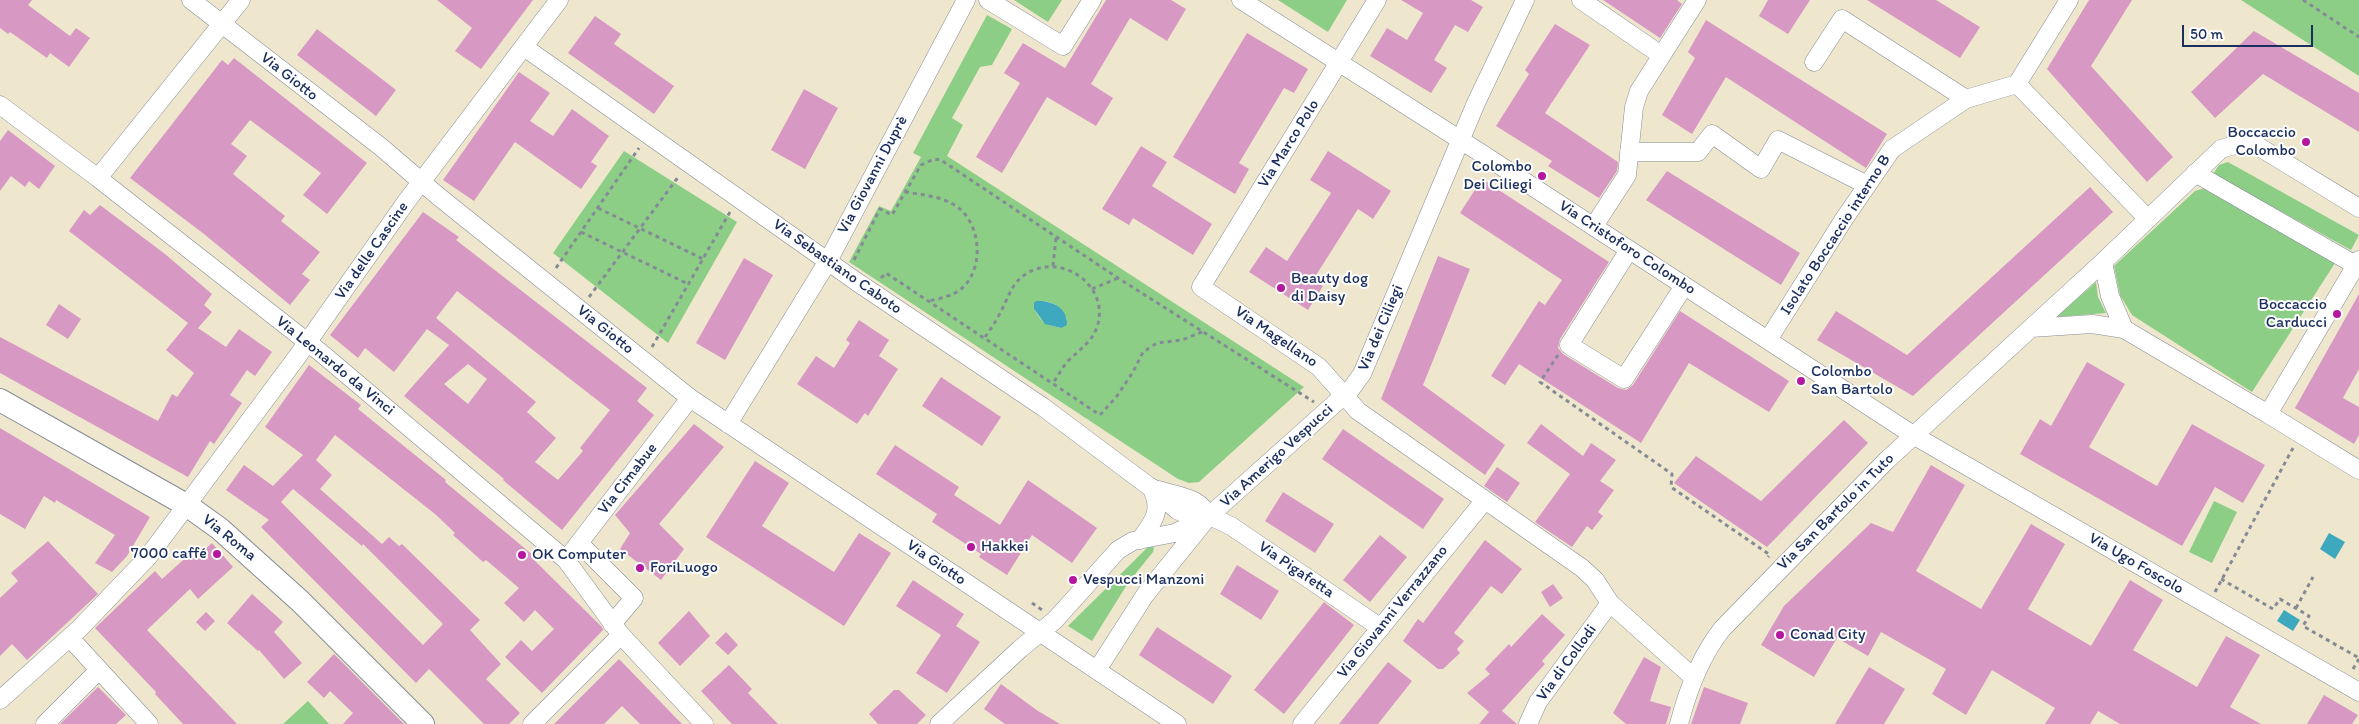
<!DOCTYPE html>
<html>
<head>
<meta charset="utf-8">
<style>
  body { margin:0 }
  #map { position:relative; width:2359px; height:724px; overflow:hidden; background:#efe7cd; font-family:Itim,sans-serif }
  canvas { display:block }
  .scale { position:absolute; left:2182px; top:25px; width:131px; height:22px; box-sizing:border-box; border:2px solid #1b2f5e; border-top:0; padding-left:6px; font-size:15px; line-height:18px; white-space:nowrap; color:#1b2f5e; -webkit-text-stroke:4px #fff; paint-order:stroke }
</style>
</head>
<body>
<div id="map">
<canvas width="2359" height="724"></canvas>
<div class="scale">50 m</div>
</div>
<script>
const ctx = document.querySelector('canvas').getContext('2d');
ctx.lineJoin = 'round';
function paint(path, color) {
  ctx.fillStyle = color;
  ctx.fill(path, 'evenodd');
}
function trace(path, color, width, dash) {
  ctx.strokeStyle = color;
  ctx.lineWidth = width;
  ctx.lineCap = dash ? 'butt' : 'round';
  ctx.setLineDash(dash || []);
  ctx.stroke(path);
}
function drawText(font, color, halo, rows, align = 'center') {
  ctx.font = font + ' Itim,sans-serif';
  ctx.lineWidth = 4;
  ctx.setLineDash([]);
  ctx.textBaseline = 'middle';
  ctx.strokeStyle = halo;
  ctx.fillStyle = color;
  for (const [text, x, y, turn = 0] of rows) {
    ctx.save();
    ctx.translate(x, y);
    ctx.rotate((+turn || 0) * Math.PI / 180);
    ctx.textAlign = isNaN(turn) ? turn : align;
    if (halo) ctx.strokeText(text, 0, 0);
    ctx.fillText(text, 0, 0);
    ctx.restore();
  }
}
paint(new Path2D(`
  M 1014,0 L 1062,0 L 1048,22 Z
  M 1278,0 L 1347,0 L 1328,32 Z
  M 2241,0 L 2359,0 L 2359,76 Z
  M 987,15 L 1012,29 L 992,65 L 980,67 L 952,118 L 963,125 L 947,156 L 1304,387 L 1199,482 L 1189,483 L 1178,479 L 849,262 L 879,206 L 891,211 L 921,157 L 913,153 ZM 1042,301 C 1056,302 1061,308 1067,319 L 1061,328 C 1044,323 1044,325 1034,309 Z
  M 624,151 L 737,222 L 668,343 L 553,253 Z
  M 2228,162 L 2359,235 L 2351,250 L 2213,174 L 2219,165 Z
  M 2205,188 L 2335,263 L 2252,392 L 2132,315 L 2120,295 L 2114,266 L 2195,191 Z
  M 2096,282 L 2098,297 L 2106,313 L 2056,317 Z
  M 2214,501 L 2237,512 L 2212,563 L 2189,552 Z
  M 1150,545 L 1154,548 L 1153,552 L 1128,583 L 1092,641 L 1068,626 Z
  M 308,701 L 329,724 L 283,724 Z`), '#8cce86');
paint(new Path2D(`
  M 1036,301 C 1051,300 1068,307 1067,325 L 1061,328 L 1045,324 L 1034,309 L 1034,303 Z
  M 2329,533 L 2345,542 L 2335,559 L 2320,549 Z
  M 2284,610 L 2300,620 L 2293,631 L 2277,621 Z`), '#3ea8be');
paint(new Path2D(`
  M 0,0 L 32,0 L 28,5 L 70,36 L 76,28 L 90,38 L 69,67 L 50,53 L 47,58 L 10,32 L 8,34 L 0,28 Z
  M 437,0 L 533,0 L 481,69 L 455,51 L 472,28 Z
  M 1106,0 L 1171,0 L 1186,9 L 1167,41 L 1130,18 L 1091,84 L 1113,98 L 1096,126 L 1047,97 L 1002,173 L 976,157 L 1020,83 L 1004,73 L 1023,43 L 1065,68 Z
  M 1401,0 L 1471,0 L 1483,7 L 1468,32 L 1455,25 L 1434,60 L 1447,68 L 1431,93 L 1370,56 L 1387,28 L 1407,40 L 1423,13 Z
  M 1603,0 L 1677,0 L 1682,4 L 1660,38 Z
  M 1768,0 L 1810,0 L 1788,34 L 1759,16 Z
  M 1867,0 L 1936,0 L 1980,27 L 1960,58 Z
  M 2089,0 L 2132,0 L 2091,66 L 2173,157 L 2147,182 L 2047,69 Z
  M 595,16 L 621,34 L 614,44 L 674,86 L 654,114 L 568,53 Z
  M 1706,20 L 1887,134 L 1866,168 L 1726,77 L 1692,134 L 1662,115 L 1695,58 L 1688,52 Z
  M 1555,24 L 1590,45 L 1545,113 L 1618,162 L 1617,171 L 1599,198 L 1548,166 L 1552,161 L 1496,126 L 1529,74 L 1525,70 Z
  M 317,29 L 396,90 L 376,116 L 297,55 Z
  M 2254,31 L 2359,93 L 2359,132 L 2263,74 L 2215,118 L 2191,92 Z
  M 1247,33 L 1308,69 L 1294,93 L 1284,88 L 1239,163 L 1249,169 L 1235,194 L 1173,157 Z
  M 234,58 L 367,163 L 327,214 L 303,195 L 321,173 L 250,120 L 231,144 L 247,156 L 233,174 L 285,216 L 281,221 L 320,252 L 302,274 L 310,280 L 290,305 L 204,234 L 130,178 L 222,60 L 228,65 Z
  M 519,72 L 550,93 L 530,121 L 553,136 L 572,109 L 609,136 L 591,162 L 597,166 L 581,189 L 515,142 L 474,201 L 443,180 Z
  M 804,89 L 838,108 L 805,169 L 771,150 Z
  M 8,130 L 55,166 L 39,189 L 29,181 L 25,187 L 11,176 L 0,191 L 0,141 Z
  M 1141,146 L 1167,162 L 1152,186 L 1212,224 L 1193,255 L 1133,218 L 1129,225 L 1102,209 Z
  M 1328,151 L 1391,191 L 1373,219 L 1358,209 L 1313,280 L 1323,286 L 1308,310 L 1249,272 L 1266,247 L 1287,261 L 1331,193 L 1310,180 Z
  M 1667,171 L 1800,253 L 1781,285 L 1646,200 Z
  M 1482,179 L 1609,262 L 1560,339 L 1558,348 L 1563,354 L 1618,388 L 1626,390 L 1633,385 L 1680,311 L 1789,381 L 1769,412 L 1689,363 L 1641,443 L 1519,364 L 1505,385 L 1491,376 L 1539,301 L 1545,305 L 1562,280 L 1460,213 Z
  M 2090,187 L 2113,212 L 1913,396 L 1817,340 L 1836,311 L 1907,355 Z
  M 100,205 L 165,254 L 212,294 L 204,305 L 212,312 L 198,328 L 226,347 L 239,329 L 272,352 L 255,376 L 247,370 L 230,395 L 242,403 L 214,444 L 210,441 L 188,477 L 0,373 L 0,337 L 158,421 L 172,394 L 177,397 L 194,373 L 166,350 L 188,323 L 69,231 L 84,210 L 90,215 Z
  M 423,212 L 459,237 L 456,240 L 647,388 L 637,401 L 654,415 L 562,530 L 503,480 L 504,479 L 404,396 L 449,345 L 427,329 L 394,372 L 365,348 L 358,358 L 330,335 ZM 457,291 L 610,410 L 580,448 L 583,451 L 558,480 L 535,462 L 556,438 L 527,412 L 536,402 L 436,318 ZM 468,364 L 487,379 L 468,404 L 444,384 Z
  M 1438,256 L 1470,269 L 1423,385 L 1505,445 L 1485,475 L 1381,399 Z
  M 744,258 L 773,275 L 725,360 L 696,343 Z
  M 2359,294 L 2359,369 L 2343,398 L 2359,407 L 2359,435 L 2354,444 L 2295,408 Z
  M 59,304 L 81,319 L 68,339 L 46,325 Z
  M 859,320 L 889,340 L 879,356 L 898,369 L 868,416 L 865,413 L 857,424 L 797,384 L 816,356 L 834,368 L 850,343 L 846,340 Z
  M 2087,362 L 2125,384 L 2089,447 L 2157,486 L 2192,424 L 2265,465 L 2243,503 L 2215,487 L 2182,546 L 2020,454 L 2040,419 L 2051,426 Z
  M 309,365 L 361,405 L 358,409 L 363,413 L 446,480 L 445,482 L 534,556 L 532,558 L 602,627 L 603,630 L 542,693 L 505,657 L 521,640 L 532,651 L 554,629 L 535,610 L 524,622 L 504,603 L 519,588 L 486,560 L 483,562 L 453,535 L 455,533 L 435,514 L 335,435 L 316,460 L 332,475 L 320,489 L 382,544 L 389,537 L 399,546 L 402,544 L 480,620 L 470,630 L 501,664 L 486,679 L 520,713 L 509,724 L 484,724 L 429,669 L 416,683 L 261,527 L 269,520 L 226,490 L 244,465 L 273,486 L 303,455 L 265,427 ZM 293,489 L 362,546 L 363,544 L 443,624 L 423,645 L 281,502 Z
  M 941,377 L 1001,417 L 982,446 L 922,406 Z
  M 1844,420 L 1868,443 L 1767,547 L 1674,483 L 1696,456 L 1761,501 Z
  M 694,424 L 724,447 L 659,524 L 684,549 L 661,580 L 620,549 L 630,533 L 615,515 Z
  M 1541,424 L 1583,456 L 1591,443 L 1616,460 L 1600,481 L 1614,490 L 1598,512 L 1603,516 L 1592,530 L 1587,526 L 1572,547 L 1535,522 L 1570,474 L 1527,443 Z
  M 0,428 L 150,517 L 127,556 L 112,572 L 95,563 L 115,535 L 56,500 L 55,503 L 44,496 L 25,529 L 0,514 Z
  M 1343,429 L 1444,499 L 1423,529 L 1322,459 Z
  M 895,445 L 959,487 L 954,495 L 1000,525 L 1028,480 L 1097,528 L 1072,563 L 1032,535 L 1007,575 L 979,557 L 981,554 L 932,522 L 937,514 L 876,474 Z
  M 755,461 L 789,483 L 762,526 L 834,572 L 859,533 L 891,553 L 844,626 L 706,537 Z
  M 1931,465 L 1965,485 L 1916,571 L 1981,609 L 2031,524 L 2065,544 L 2028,609 L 2091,646 L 2130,580 L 2163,600 L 2133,650 L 2197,687 L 2226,636 L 2260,655 L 2230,707 L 2261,724 L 2120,724 L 2098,711 L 2090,724 L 2045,724 L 2055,708 L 1992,670 L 1966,715 L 1932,694 L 1946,669 L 1881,632 L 1868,656 L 1837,638 L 1814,677 L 1761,645 L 1784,606 L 1871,523 L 1893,532 Z
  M 1497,467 L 1520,483 L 1507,502 L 1484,486 Z
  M 1283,492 L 1334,524 L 1315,553 L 1265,521 Z
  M 1380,535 L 1407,557 L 1370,602 L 1343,580 Z
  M 1485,540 L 1522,569 L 1502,594 L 1491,586 L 1454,633 L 1464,641 L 1457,649 L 1460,653 L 1443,669 L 1438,669 L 1403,641 L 1418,619 L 1423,623 Z
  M 48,541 L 98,594 L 27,660 L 12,644 L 0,656 L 0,598 L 18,581 L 11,573 Z
  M 212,543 L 233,567 L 198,599 L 190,589 L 147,630 L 237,724 L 183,724 L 155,694 L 156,692 L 95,628 L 155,571 L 162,579 L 192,552 L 196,557 Z
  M 1237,565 L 1279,591 L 1261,620 L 1220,594 Z
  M 913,580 L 964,614 L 956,626 L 980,642 L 947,693 L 916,673 L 941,635 L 896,606 Z
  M 1553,584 L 1563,598 L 1550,607 L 1541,592 Z
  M 252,594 L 283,622 L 274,632 L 302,663 L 284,679 L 259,650 L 258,651 L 227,623 Z
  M 1324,602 L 1354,625 L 1284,714 L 1254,690 Z
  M 689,611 L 710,636 L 680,666 L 658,643 Z
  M 206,612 L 215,621 L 205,631 L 196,622 Z
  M 1542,614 L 1565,635 L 1542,661 L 1545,664 L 1502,711 L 1517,724 L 1479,724 L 1489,712 L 1467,693 L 1490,674 L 1485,669 L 1509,644 L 1511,647 Z
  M 1157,627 L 1232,676 L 1213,704 L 1139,655 Z
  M 726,632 L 738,645 L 728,655 L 715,643 Z
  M 334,654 L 404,724 L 343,724 L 353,713 L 330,691 L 324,698 L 307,682 Z
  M 1644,657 L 1661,667 L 1650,701 L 1671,707 L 1666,724 L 1626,724 L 1613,713 Z
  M 619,659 L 682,724 L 640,724 L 622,706 L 604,724 L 554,724 Z
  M 1388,662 L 1412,681 L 1378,724 L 1339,724 Z
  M 729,665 L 752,689 L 748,693 L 778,724 L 732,724 L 701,691 Z
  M 1869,667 L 1905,689 L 1884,724 L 1835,724 Z
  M 1001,684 L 1038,711 L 1060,724 L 1005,724 L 984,709 Z
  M 98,687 L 126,715 L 116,724 L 60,724 Z
  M 1704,687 L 1748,703 L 1740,724 L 1691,724 Z
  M 894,690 L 899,690 L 926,715 L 917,724 L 878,724 L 869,714 Z
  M 2324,695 L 2358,715 L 2352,724 L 2307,724 Z`), '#d799c3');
const minor = new Path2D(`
  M 191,0 L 381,147 L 438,196 L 690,398 L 1177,724
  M 988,0 L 1063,46 L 1092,0
  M 1241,0 L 1484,155 L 1913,435 L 2359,692
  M 1377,0 L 1201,287 L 1319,367 L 1358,411 L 1582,568 L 1595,580 L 1610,603 L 1694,678
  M 1581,0 L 1661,55
  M 524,47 L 857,282 L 1043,407 L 1150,487 L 1177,510 L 1192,517 L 1214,518 L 1231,526 L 1381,628
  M 1814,62 L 1842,19 L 1966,99
  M 2017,84 L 2069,0
  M 0,105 L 98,178 L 320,352 L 566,560 L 621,635 L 704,724
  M 1629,152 L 1698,152 L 1712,134 L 1761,169 L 1778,140 L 1867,185
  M 2195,173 L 2359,267
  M 98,178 L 241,0
  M 1594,226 L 1627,175 L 1634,107 L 1639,91 L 1697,0
  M 1629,250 L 1569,345 L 1624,379 L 1684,286
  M 2103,262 L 2110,296 L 2124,329
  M 2031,328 L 2092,324 L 2124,329 L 2268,414 L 2359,260
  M 1768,340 L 1844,219 L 1892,149 L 1966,99 L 2017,84 L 2148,219
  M 2268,414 L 2359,470
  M 728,424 L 828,261 L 966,0
  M 1159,490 C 1176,496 1202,497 1208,517
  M 1140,540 C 1154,521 1163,510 1151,487
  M 579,543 L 634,598 L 612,624
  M 566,560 L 690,398
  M 70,638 L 149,724
  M 1097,670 L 1145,595 L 1208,517 L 1351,389 L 1362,374 L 1476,103 L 1525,0
  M 0,700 L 79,629 L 148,557 L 297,357 L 406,202 L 559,0
  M 45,724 L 99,670
  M 532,724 L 621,635
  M 939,724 L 1020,649 L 1055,620 L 1118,550 L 1133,541 L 1175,533 L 1201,521
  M 1302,724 L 1485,500
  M 1528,724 L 1538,702 L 1610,603
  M 1679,724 C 1688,689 1700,657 1722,629 L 1887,460 L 2103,262 L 2221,149 L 2238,144 L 2256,145 L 2359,208`);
const major = new Path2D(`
  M 0,400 L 188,506 L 220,529 L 300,601 L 423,724`);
trace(minor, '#858b96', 19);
trace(major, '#858b96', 24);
trace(new Path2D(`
  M 2303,0 L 2359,37
  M 905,192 C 925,195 949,197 963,212 C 983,233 983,278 955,293 C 947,297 937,299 929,301
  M 598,208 L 703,259
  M 581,232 L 688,284
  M 854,260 L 880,209 L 892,215 L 921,165 L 934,159 L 941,160 L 1118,278 L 1314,402
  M 1053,266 L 1056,237
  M 556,268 L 639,148
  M 881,278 L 886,273 L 1100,415 L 1117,396 L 1133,372 L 1143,352 L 1157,343 L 1182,340 L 1202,332
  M 1092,289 L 1118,278
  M 589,297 L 679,176
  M 985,337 C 990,330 995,323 999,315 C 1008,300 1010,284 1026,274 C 1061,251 1111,286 1097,327 C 1092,342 1079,350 1068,361 C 1062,368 1058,376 1053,383
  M 652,347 L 730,212
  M 1558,355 L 1540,382 L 1672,474 L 1671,487 L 1770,555 L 1768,557
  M 2221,579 L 2273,609 L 2280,599 L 2309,616 L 2303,626 L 2359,658
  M 2215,592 L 2293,448
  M 1032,603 L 1042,610
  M 2296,608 L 2313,577
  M 2353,669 L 2359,659`), '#858b96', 3, [4, 4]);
trace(minor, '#fff', 18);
trace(major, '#fff', 22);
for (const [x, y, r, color] of [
  [2306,142,5,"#b5179e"],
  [1542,176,5,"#b5179e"],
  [1281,288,5,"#b5179e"],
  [2337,314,5,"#b5179e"],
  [1801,381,5,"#b5179e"],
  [971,547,5,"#b5179e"],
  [217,554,5,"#b5179e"],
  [522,555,5,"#b5179e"],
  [640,568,5,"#b5179e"],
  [1073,580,5,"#b5179e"],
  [1780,635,5,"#b5179e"]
]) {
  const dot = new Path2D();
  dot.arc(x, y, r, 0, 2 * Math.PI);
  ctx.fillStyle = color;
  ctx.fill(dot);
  trace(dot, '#fff', 2);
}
drawText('16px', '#1b2f5e', '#fff', [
  ["Via Giotto",289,77,38],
  ["Via Marco Polo",1289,144,-58],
  ["Via Giovanni Duprè",873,175,-62],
  ["Isolato Boccaccio interno B",1836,235,-57],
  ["Via Cristoforo Colombo",1627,248,33],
  ["Via delle Cascine",372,251,-55],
  ["Via Sebastiano Caboto",837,267,35],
  ["Via dei Ciliegi",1381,328,-67],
  ["Via Giotto",605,330,39],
  ["Via Magellano",1276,337,34],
  ["Via Leonardo da Vinci",335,366,39],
  ["Via Amerigo Vespucci",1277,456,-42],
  ["Via Cimabue",628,479,-52],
  ["Via San Bartolo in Tuto",1836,512,-45],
  ["Via Roma",229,538,39],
  ["Via Giotto",936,563,34],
  ["Via Ugo Foscolo",2136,564,30],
  ["Via Pigafetta",1296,570,34],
  ["Via Giovanni Verrazzano",1393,612,-51],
  ["Via di Collodi",1567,663,-54]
]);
drawText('16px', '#1b2f5e', '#fff', [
  ["Boccaccio",2296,133,"right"],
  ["Colombo",2296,151,"right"],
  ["Colombo",1532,167,"right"],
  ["Dei Ciliegi",1532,185,"right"],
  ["Beauty dog",1291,279],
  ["di Daisy",1291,297],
  ["Boccaccio",2327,305,"right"],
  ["Carducci",2327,323,"right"],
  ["Colombo",1811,372],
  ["San Bartolo",1811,390],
  ["Hakkei",981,547],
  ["7000 caffé",207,554,"right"],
  ["OK Computer",532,555],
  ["ForiLuogo",650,568],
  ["Vespucci Manzoni",1083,580],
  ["Conad City",1790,635]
], 'left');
</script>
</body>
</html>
